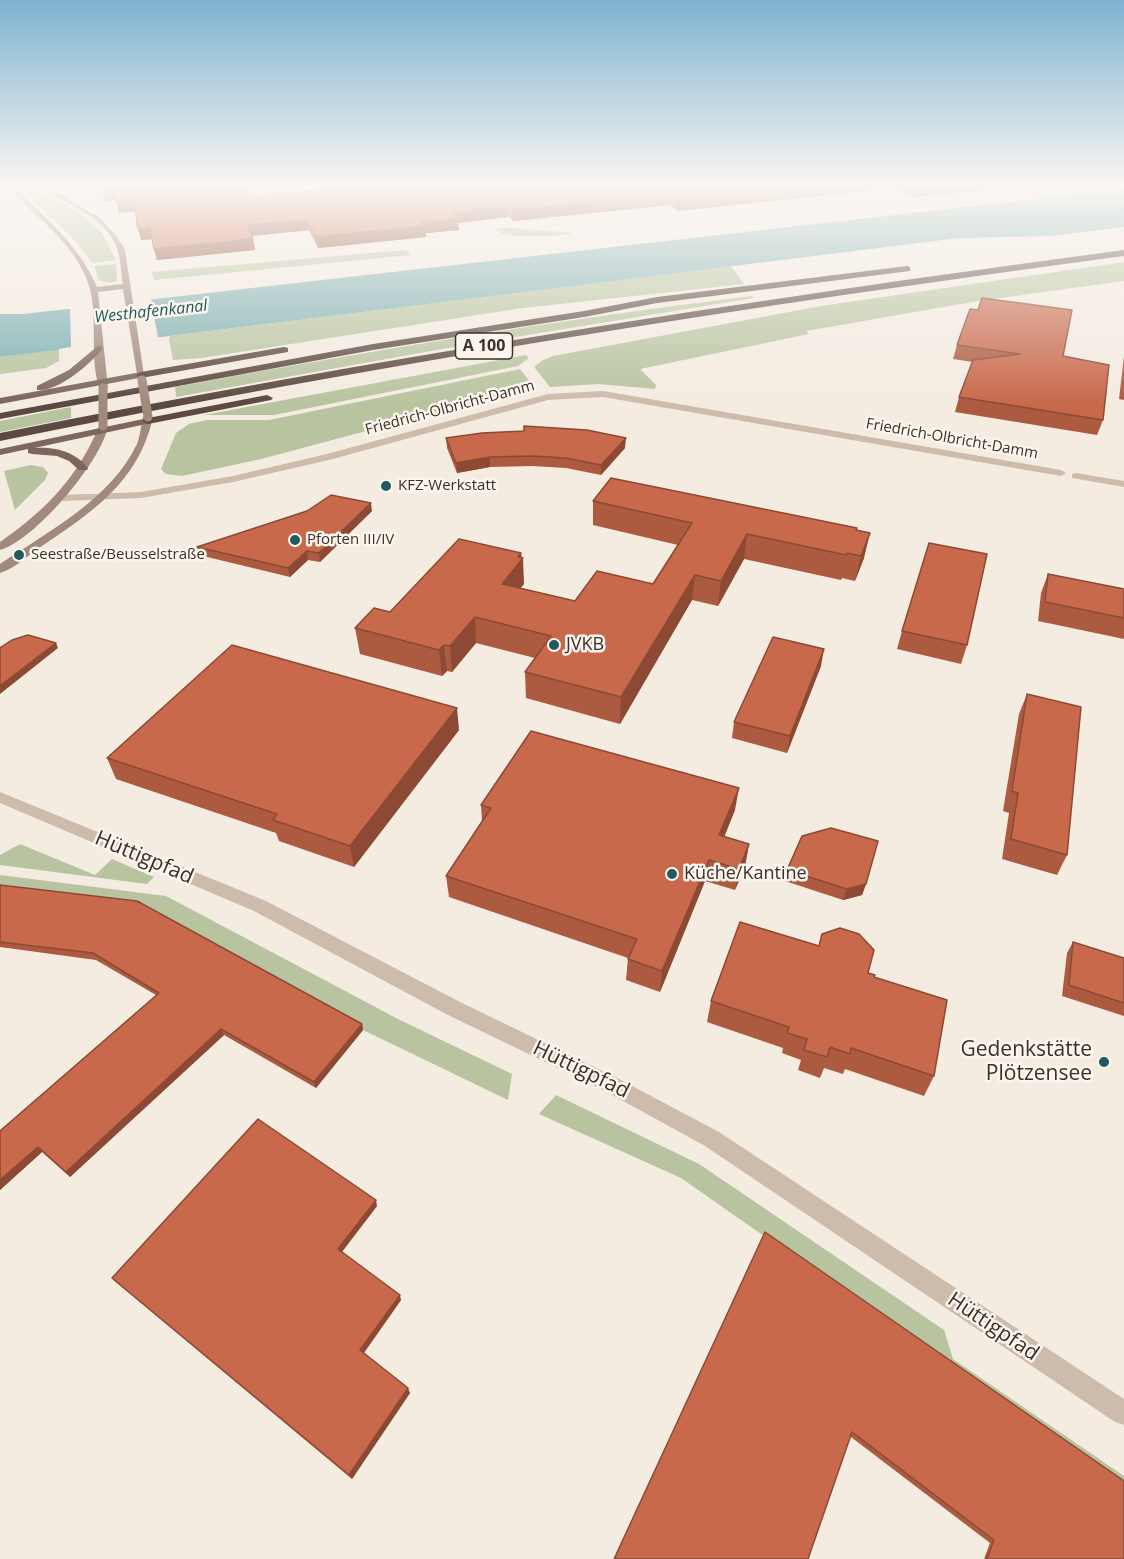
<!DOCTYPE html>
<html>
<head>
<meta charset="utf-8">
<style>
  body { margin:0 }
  canvas { display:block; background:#f4ebe1 }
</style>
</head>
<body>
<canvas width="1124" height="1559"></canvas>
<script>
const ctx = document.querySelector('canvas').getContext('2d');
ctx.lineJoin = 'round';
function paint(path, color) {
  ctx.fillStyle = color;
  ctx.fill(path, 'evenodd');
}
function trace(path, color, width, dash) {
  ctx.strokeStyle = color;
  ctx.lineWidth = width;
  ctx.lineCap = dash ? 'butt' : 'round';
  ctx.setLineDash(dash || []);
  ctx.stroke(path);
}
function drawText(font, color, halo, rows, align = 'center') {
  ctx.font = font + ' "Open Sans",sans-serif';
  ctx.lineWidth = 5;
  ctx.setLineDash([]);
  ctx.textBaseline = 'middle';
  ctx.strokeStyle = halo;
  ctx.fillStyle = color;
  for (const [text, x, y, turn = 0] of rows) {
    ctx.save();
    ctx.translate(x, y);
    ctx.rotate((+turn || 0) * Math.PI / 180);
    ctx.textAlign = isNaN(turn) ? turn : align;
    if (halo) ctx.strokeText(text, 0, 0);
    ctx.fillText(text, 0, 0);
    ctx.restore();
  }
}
paint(new Path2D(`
  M 19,186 L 33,186 L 80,213 L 102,233 L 116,260 L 92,263 L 79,245 Z
  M 501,227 L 573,233 L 565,235 C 546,235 509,240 495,230 Z
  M 406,250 L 411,255 L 154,280 L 152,272 Z
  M 1124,262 L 1124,281 L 978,301 L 806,331 L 809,334 L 640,369 L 656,385 L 655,389 L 598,384 L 550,387 L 534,367 L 543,360 L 553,356 L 821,306 Z
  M 116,264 L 117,281 L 109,283 L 99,280 L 94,266 Z
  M 731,266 L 744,284 L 523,308 L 201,358 L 173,360 L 169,339 L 170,336 Z
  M 751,296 L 754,298 L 442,349 L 176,397 L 175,387 C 366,351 558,320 751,296 Z
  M 59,349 L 59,361 L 46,368 L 0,374 L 0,357 Z
  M 526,355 L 529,358 L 518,366 L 274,415 L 204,415 Z
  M 520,369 L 536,389 L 509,393 L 261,459 L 182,476 L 166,474 L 161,469 L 176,433 L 189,424 L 207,420 L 269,420 Z
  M 71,407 L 71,418 L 0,432 L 0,421 Z
  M 31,465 L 43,467 L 48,473 L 45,480 L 15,510 L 4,471 Z
  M 20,844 L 95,875 L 112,859 L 154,877 L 147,884 L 0,865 L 0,855 Z
  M 0,875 L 166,896 L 398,1019 L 512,1074 L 508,1100 L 363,1030 L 140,908 L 0,890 Z
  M 556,1095 L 699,1164 L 944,1330 L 953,1359 L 1124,1476 L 1124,1488 L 681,1178 L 539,1114 Z`), '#b8c4a0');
paint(new Path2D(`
  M 1124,189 L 1124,227 L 1051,236 L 959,238 L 0,357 L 0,314 L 23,314 Z`), '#7fb0b2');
paint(new Path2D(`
  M 156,296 L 151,299 L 158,338 L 168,337 L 169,339 L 59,352 L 59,349 L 71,347 L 70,309 L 65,309 L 65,307 Z`), '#f4ebe1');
paint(new Path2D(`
  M 0,792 L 266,901 L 460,1002 L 619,1079 L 719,1132 L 1124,1399 L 1124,1425 L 1115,1422 L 705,1146 L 605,1091 L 446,1014 L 254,911 L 0,803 Z`), '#cdbbac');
paint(new Path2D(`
  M 603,391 L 1061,470 L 1066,473 L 1061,476 L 603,397 L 548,400 L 333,459 L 233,482 L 141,498 L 62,501 L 57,498 L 62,495 L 141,492 L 233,476 L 327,454 L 548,394 Z
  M 1076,473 L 1124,481 L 1124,487 L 1072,478 L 1072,474 Z`), '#cdbbac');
paint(new Path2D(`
  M 7,186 L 13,186 C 45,217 79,245 97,287 L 123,284 C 121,274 121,262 118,251 C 108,216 65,205 39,186 L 46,186 L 100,218 L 117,237 L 125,250 L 145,382 L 138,380 L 123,289 L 98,292 L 108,388 L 100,390 C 89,360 98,320 90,289 C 78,245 36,218 7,186 Z
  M 148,414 L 153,417 C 139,482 91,513 39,548 C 27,556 14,569 0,573 L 0,564 C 49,531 111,499 137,444 C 140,436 141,426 143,417 Z
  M 100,424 L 108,426 C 102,461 34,541 0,550 L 0,542 C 47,509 78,477 100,424 Z`), '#a18a7d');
paint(new Path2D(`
  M 99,345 L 103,348 C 91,364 58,392 37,390 L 37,386 L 69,370 Z
  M 141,372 L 145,375 L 144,377 L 0,404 L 0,398 Z
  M 148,418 L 151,419 L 151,423 L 34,448 C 55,447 74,451 88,468 L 87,470 L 79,470 L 69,461 L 57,456 L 32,454 L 28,453 L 28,449 L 0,455 L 0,449 Z`), '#7d675c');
paint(new Path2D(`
  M 1124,250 L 1124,256 C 747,306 373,365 0,441 L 0,433 C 373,359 747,300 1124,250 Z
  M 907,266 L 910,267 L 910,271 L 657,303 L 584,317 L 373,350 L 0,419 L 0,413 L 373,344 L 584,311 L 657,297 Z
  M 284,347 L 288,348 L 288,352 L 141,378 L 136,375 L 141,372 Z
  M 267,395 L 273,398 L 271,400 L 148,424 L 142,421 L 148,418 Z`), '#5c4a42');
trace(new Path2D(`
  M 142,380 L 148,417
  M 103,388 L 103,426`), '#a18a7d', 9);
paint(new Path2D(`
  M 326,186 L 417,186 L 422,190 L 459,186 L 1022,186 L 911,197 L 894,188 L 677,211 L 670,205 L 513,221 L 509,217 L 458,223 L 459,230 L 426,233 L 426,237 L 318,248 L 309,230 L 252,236 L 255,250 L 157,260 L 152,239 L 141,240 L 136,211 L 119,213 L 116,200 L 105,201 L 102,191 L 252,196 L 328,189 Z
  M 957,345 L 1063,356 L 1103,420 L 1097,435 L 955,412 L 959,397 L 973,362 L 953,359 Z
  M 1124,356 L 1124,400 L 1119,399 Z
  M 446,438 L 625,448 L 601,475 L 566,468 L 532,466 L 490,467 L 457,473 L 447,448 Z
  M 593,501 L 857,531 L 864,558 L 855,581 L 842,578 L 841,580 L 744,559 L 718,606 L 692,600 L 620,724 L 526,698 L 525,672 L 535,658 L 476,643 L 452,672 L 447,671 L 442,676 L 360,654 L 355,628 L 521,553 L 524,584 L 520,588 L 575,601 L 653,584 L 678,545 L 593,525 Z
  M 372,511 L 320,562 L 308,560 L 290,577 L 199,555 L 197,547 Z
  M 1048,574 L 1124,589 L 1124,639 L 1038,621 L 1041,593 Z
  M 902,631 L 967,645 L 961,664 L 897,649 Z
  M 821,666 L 787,753 L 732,738 L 734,722 Z
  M 1027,694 L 1067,855 L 1057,875 L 1002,859 L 1009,813 L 1003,811 L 1019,714 Z
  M 459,730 L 354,867 L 279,841 L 276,833 L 116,779 L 107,758 Z
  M 481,805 L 735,810 L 724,837 L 749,844 L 745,866 L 735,890 L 705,881 L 660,992 L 626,980 L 628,958 L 449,897 L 446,876 L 482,821 Z
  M 787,870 L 866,884 L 862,895 L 843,900 L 785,881 Z
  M 0,885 L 362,1024 L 363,1030 L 316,1088 L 224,1035 L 70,1177 L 42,1152 L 0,1190 L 0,1131 L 156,995 L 96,960 L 0,947 Z
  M 1073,942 L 1124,958 L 1124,1016 L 1062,996 L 1067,953 Z
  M 819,946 L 868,973 L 874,977 L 934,1076 L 924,1096 L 845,1069 L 843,1074 L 824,1068 L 820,1078 L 798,1070 L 801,1060 L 782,1053 L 783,1048 L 707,1022 L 711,1001 Z
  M 377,1206 L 342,1252 L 401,1300 L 364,1353 L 410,1393 L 352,1479 L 117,1283 L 112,1278 Z
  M 765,1232 L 1124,1559 L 984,1559 L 990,1543 L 851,1437 Z`), '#ac5a40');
paint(new Path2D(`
  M 824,186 L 894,186 L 894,188 L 677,211 L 678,200 Z
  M 925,186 L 1022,186 L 911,197 L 913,187 Z
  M 115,190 L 118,200 L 105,201 L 102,191 Z
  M 670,195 L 670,205 L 513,221 L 513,210 Z
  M 134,201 L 137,211 L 119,213 L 117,202 Z
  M 509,207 L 509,217 L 458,223 L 459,230 L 426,233 L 426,237 L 318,248 L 316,237 L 422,222 L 453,212 Z
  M 307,220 L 309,230 L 250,236 L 248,225 Z
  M 150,228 L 153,239 L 141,240 L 138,229 Z
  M 253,239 L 255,250 L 157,260 L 154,249 Z
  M 626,438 L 625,448 L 601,475 L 601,465 Z
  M 490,457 L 490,467 L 457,473 L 456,463 Z
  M 371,503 L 372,511 L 320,562 L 319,553 Z
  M 870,533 L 864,558 L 855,581 L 861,556 Z
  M 747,534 L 744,559 L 718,606 L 721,581 Z
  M 307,551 L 308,560 L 290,577 L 288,568 Z
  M 521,553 L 522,560 L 523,558 L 524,584 L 503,609 L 502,584 L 518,557 Z
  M 695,575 L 692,600 L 620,724 L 621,697 Z
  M 475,617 L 476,643 L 452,672 L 450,646 Z
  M 56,643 L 58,648 L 0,694 L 0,686 Z
  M 444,645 L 447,671 L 442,676 L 439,650 Z
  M 824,649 L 821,666 L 787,753 L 790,736 Z
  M 457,708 L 459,730 L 354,867 L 350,846 Z
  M 739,788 L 735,810 L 716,857 L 719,835 Z
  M 749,844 L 745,866 L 735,890 L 739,869 Z
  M 709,860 L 705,881 L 660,992 L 662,971 Z
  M 866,884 L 862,895 L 843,900 L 847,889 Z
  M 362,1024 L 363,1030 L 316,1088 L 314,1082 Z
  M 221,1029 L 224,1035 L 70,1177 L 66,1172 Z
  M 38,1147 L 42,1152 L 0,1190 L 0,1180 Z
  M 376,1200 L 377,1206 L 340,1254 L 338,1249 Z
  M 400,1295 L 401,1300 L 362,1355 L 360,1350 Z
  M 408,1388 L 410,1393 L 352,1479 L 349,1475 Z`), '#8c4a34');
const building = new Path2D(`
  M 101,186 L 248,186 L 252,196 L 333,189 L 331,186 L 417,186 L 422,190 L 459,186 L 824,186 L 678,200 L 670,195 L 513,210 L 509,207 L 453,212 L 458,219 L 422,222 L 425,226 L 316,237 L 307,220 L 248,225 L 253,239 L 154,249 L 150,228 L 138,229 L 134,201 L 117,202 L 115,190 L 102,191 Z
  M 982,298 L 1072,310 L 1063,356 L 1109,365 L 1103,420 L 959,397 L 973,360 L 1020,354 L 957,345 L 970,309 L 978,310 Z
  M 524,426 L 587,430 L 626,438 L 601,465 L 566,458 L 532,456 L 490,457 L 456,463 L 446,438 L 482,433 L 524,431 Z
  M 611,478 L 857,528 L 856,530 L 870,533 L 861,556 L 847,553 L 846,555 L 747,534 L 721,581 L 695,575 L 621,697 L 525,672 L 551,636 L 475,617 L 450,646 L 444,645 L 439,650 L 355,628 L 374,608 L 390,612 L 459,539 L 521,553 L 518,557 L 523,558 L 502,584 L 575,601 L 597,571 L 653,584 L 692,523 L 593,501 Z
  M 331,495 L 371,503 L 319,553 L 307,551 L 288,568 L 197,547 L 307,511 Z
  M 929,543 L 987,554 L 967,645 L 902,631 Z
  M 1048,574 L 1124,589 L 1124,618 L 1045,602 Z
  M 28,635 L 56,643 L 0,686 L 0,648 L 12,640 Z
  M 773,637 L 824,649 L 790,736 L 734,722 Z
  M 232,645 L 457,708 L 350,846 L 273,820 L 277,814 L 107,758 Z
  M 1027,694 L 1081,707 L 1067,855 L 1011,839 L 1018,793 L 1012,791 Z
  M 531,731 L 739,788 L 719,835 L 749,844 L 739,869 L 709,860 L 662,971 L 628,959 L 637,939 L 446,876 L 491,808 L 481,805 Z
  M 831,828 L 878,841 L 866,884 L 847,889 L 787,870 L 802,836 Z
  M 0,885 L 137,901 L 362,1024 L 314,1082 L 221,1029 L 66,1172 L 38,1147 L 0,1180 L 0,1131 L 159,993 L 93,953 L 0,942 Z
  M 740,922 L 819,946 L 822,934 L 840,928 L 859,934 L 874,950 L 868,973 L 875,975 L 874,977 L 947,1000 L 934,1076 L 851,1048 L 850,1054 L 830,1047 L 827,1057 L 804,1050 L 807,1039 L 787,1033 L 789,1027 L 711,1001 Z
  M 1073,942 L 1124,958 L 1124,1003 L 1069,985 Z
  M 258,1119 L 376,1200 L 338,1249 L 400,1295 L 360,1350 L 408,1388 L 349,1475 L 112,1278 Z
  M 765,1232 L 1124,1481 L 1124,1559 L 987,1559 L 994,1540 L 852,1432 L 808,1559 L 614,1559 Z`);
paint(building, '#c8694b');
trace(building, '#8c4a34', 1.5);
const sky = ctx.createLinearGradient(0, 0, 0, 404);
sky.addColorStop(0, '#7eb2d2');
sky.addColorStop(0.46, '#faf6f2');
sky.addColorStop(1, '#faf6f200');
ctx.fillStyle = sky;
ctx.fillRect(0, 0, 1124, 404);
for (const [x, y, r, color] of [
  [386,486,6,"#1f5a5e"],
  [295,540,6,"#1f5a5e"],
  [19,555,6,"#1f5a5e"],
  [554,645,6,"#1f5a5e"],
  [672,874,6,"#1f5a5e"],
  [1104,1062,6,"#1f5a5e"]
]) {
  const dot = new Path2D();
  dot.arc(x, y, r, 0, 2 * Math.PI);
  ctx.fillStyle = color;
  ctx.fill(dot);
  trace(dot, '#fbf5ee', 2);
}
drawText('15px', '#3b302b', '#fbf5ee', [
  ["Friedrich-Olbricht-Damm",450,408,-15],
  ["Friedrich-Olbricht-Damm",952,439,10]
]);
drawText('15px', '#3b302b', '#fbf5ee', [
  ["KFZ-Werkstatt",398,486],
  ["Pforten III/IV",307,540],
  ["Seestraße/Beusselstraße",31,555]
], 'left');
drawText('italic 16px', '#1f5a5e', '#fbf5ee', [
  ["Westhafenkanal",151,312,-6]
]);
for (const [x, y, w] of [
  [484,346,57]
]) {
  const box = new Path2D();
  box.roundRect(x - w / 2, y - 13, w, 26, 4.5);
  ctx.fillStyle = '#fbf5ee';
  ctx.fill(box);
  trace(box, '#3b302b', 1.5);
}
drawText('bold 16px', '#3b302b', null, [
  ["A 100",484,346]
]);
drawText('18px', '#3b302b', '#fbf5ee', [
  ["JVKB",566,645],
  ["Küche/Kantine",684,874]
], 'left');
drawText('21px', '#3b302b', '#fbf5ee', [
  ["Hüttigpfad",144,858,23],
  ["Hüttigpfad",581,1070,26],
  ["Hüttigpfad",993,1327,34]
]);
drawText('21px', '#3b302b', '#fbf5ee', [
  ["Gedenkstätte",1092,1050],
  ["Plötzensee",1092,1074]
], 'right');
</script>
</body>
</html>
